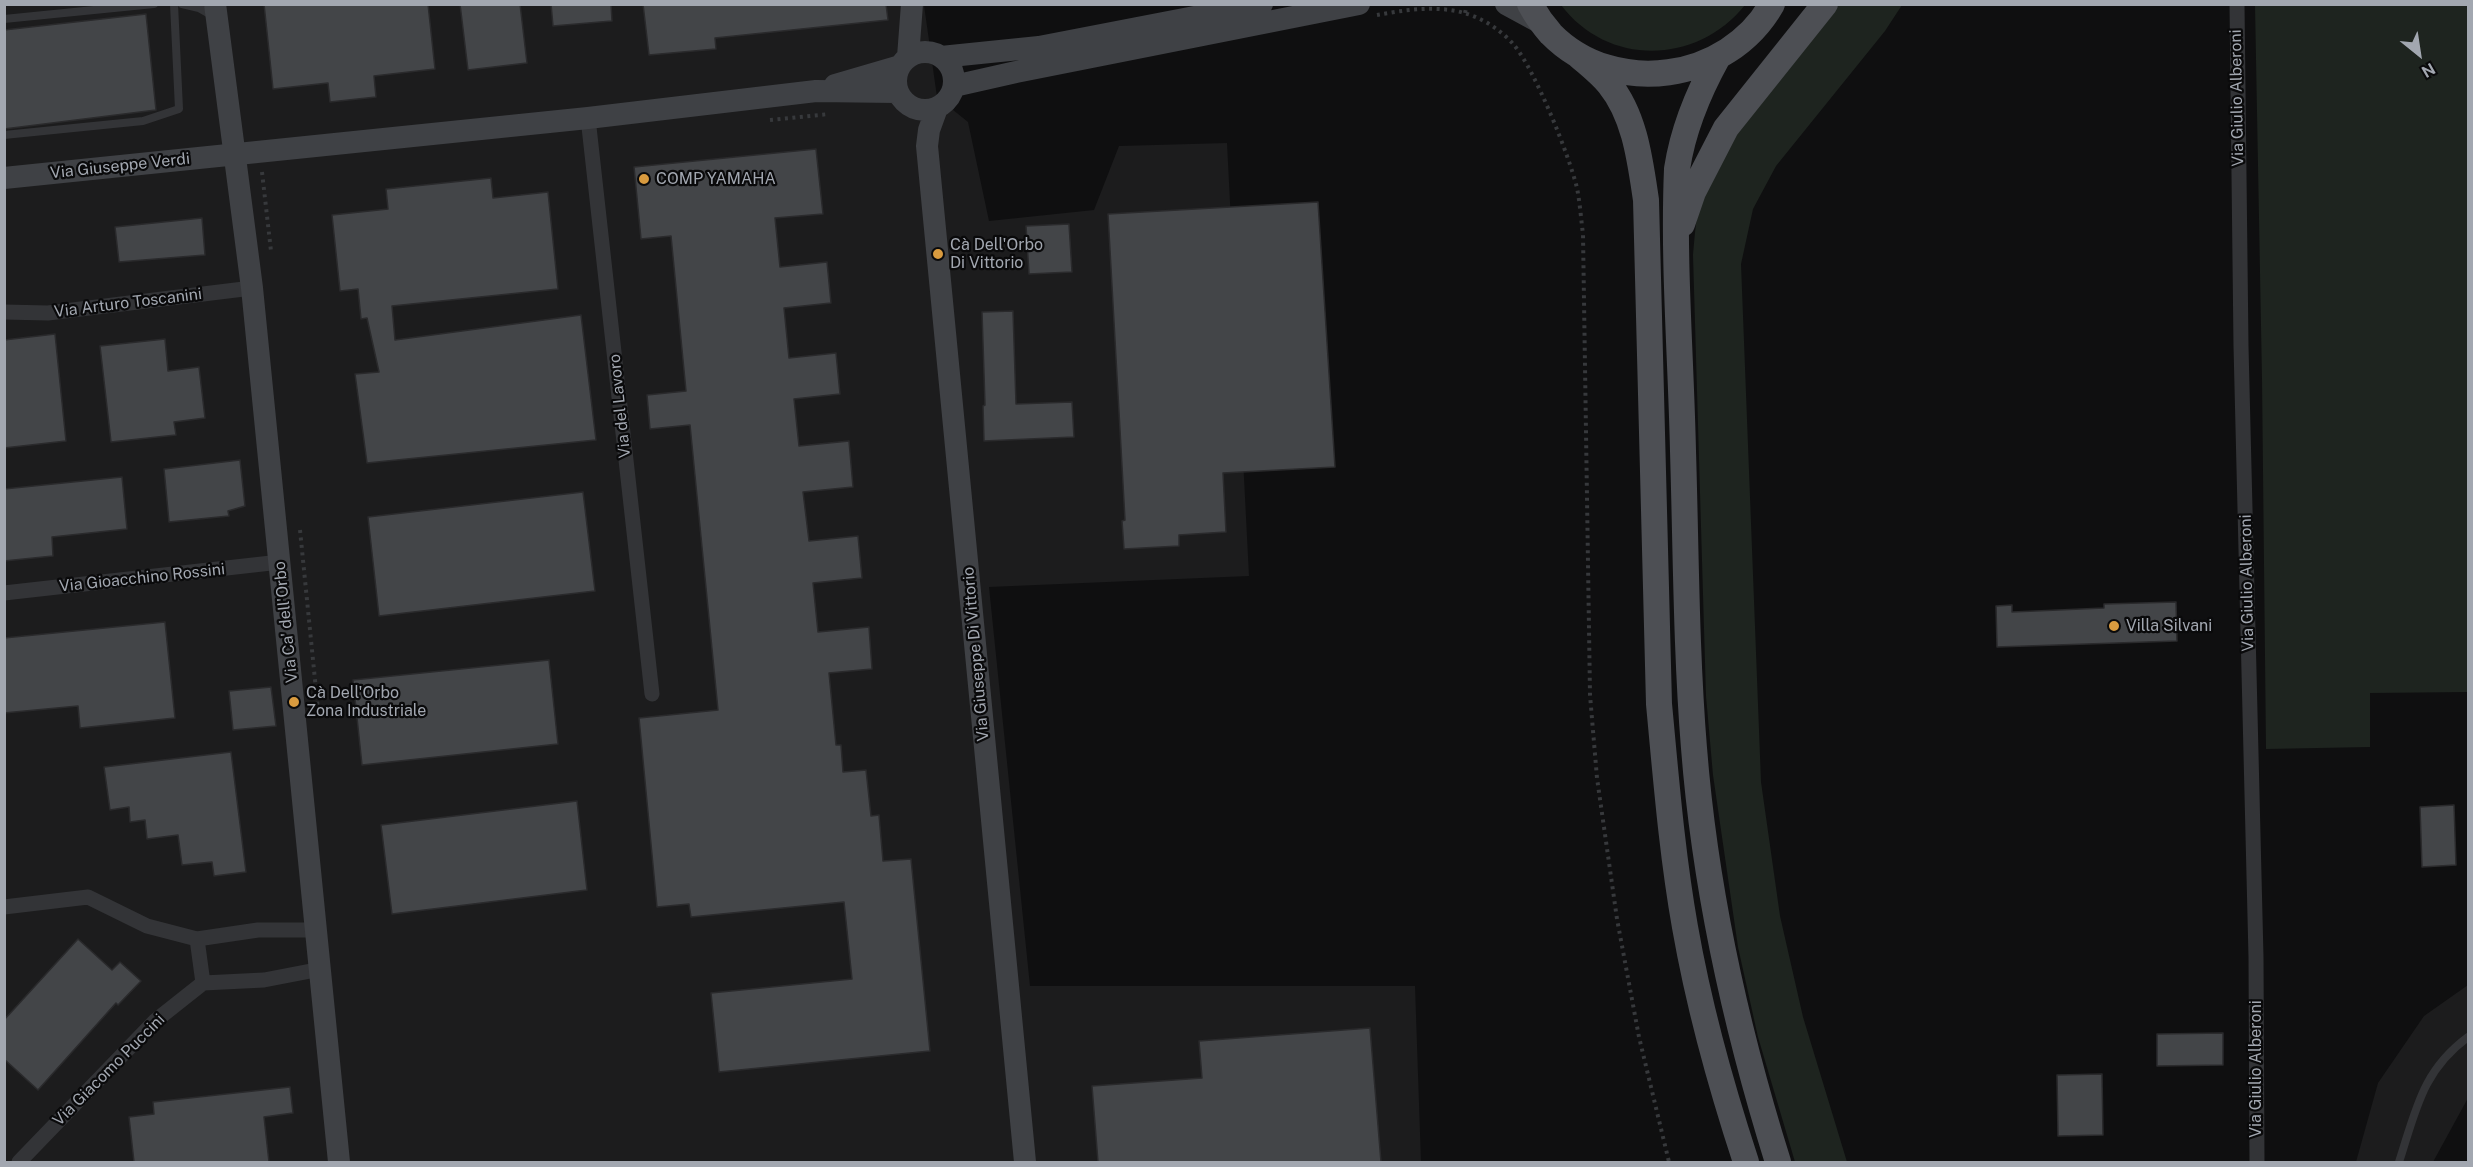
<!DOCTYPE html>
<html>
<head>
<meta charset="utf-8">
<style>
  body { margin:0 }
  #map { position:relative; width:2473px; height:1167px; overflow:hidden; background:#0f0f10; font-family:"Public Sans",sans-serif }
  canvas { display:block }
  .frame { position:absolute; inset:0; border:6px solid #a2a7b0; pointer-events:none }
  .north { position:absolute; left:2389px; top:24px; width:60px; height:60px; -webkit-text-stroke:4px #0a0a0b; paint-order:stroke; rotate:150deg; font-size:16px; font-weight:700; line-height:24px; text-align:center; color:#a2a7b0 }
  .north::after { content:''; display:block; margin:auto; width:21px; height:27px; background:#a2a7b0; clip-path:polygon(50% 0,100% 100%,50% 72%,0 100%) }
</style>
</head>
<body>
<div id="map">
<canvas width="2473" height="1167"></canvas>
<div class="frame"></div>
<div class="north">N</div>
</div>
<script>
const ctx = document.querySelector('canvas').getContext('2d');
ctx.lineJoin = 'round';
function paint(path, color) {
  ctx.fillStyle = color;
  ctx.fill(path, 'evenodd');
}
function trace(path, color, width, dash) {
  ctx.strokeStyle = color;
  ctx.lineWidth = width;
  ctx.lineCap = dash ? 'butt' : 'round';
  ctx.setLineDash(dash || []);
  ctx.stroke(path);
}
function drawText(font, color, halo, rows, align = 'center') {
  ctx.font = font + ' "Public Sans",sans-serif';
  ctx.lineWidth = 4.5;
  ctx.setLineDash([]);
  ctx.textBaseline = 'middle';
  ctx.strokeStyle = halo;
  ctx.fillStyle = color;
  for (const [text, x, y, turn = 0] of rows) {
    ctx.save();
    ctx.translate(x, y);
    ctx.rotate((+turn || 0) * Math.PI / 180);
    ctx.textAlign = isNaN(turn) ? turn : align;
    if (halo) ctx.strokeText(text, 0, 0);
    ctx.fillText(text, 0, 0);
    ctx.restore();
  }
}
paint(new Path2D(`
  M 5,5 L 924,5 L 937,97 L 968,122 L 989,221 L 1094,210 L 1119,146 L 1227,143 L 1249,576 L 989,587 L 1030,986 L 1415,986 L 1421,1162 L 5,1162 Z
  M 2468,985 L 2468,1098 L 2433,1162 L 2356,1162 L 2378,1083 L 2424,1016 Z`), '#1c1c1d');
paint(new Path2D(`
  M 1561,5 L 1745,5 C 1697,65 1608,67 1561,5 Z
  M 1833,5 L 1902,5 L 1885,31 L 1776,166 L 1753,209 L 1741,264 L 1761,782 L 1780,916 L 1803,1017 L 1847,1162 L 1795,1162 L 1758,1037 L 1738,947 L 1713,775 L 1706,696 L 1693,255 C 1695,234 1696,212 1703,192 C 1730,121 1787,63 1833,5 Z
  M 2255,5 L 2468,5 L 2468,692 L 2370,693 L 2370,747 L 2266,749 L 2262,379 Z`), '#1e241f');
const building = new Path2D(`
  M 264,4 L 428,4 L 435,69 L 374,76 L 376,97 L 330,102 L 328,83 L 273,89 Z
  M 460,4 L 520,4 L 527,63 L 468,70 Z
  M 551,4 L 611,4 L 612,21 L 553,26 Z
  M 643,4 L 886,4 L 888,20 L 715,38 L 716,49 L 649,55 Z
  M 146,14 L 156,110 L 4,129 L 4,30 Z
  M 816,149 L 823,214 L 775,218 L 780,267 L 827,262 L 831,303 L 784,308 L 789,358 L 836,353 L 840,394 L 794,399 L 799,446 L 849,441 L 853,487 L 803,492 L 809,541 L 858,536 L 862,578 L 813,583 L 818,632 L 869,627 L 872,669 L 829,673 L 836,745 L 841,745 L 843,772 L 866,770 L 871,816 L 879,815 L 883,861 L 911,859 L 930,1051 L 719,1072 L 711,993 L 852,979 L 844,902 L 691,917 L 689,904 L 657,907 L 639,718 L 718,710 L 690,425 L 650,429 L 647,395 L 686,391 L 671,236 L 641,239 L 634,167 Z
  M 491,178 L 493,198 L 548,192 L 558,289 L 392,306 L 395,340 L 581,315 L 596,440 L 367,463 L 355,374 L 379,372 L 367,318 L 361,319 L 358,289 L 340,291 L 332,215 L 388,209 L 386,189 Z
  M 1318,202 L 1335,467 L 1223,473 L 1226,532 L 1179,535 L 1179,546 L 1124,549 L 1122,521 L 1125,520 L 1108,214 Z
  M 202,218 L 205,255 L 119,262 L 115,227 Z
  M 1069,224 L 1072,272 L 1029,274 L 1026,226 Z
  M 1013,311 L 1016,404 L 1072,402 L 1074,437 L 984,441 L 983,406 L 985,405 L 982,312 Z
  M 55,334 L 66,441 L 4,448 L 4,340 Z
  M 165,339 L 168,371 L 199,367 L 205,418 L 174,422 L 176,435 L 111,442 L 100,346 Z
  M 240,460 L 245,506 L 228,511 L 229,516 L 169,522 L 164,469 Z
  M 122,477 L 127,529 L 52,537 L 53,556 L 4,561 L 4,489 Z
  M 583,492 L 595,591 L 379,616 L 368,517 Z
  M 2176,602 L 2177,641 L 1997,647 L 1996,606 L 2012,605 L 2012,612 L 2104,608 L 2104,604 Z
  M 165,622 L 175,718 L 80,728 L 78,706 L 4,713 L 4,638 Z
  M 549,660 L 558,744 L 362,765 L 353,680 Z
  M 271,687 L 276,726 L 233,730 L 229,691 Z
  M 231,752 L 246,872 L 214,876 L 212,862 L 182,865 L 178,835 L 147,839 L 145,820 L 130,822 L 129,807 L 110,810 L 104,767 Z
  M 577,801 L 587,890 L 392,914 L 381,825 Z
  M 2454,805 L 2456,865 L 2422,867 L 2420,807 Z
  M 78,939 L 112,970 L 120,962 L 141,981 L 118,1005 L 116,1003 L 38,1090 L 4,1059 L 4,1020 Z
  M 1370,1028 L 1381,1162 L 1098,1162 L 1092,1086 L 1202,1078 L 1199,1041 Z
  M 2223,1033 L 2223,1065 L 2157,1066 L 2157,1034 Z
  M 2102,1074 L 2103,1135 L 2058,1136 L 2057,1075 Z
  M 290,1087 L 293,1113 L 264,1117 L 269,1162 L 134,1162 L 129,1117 L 154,1114 L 153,1102 Z`);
paint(building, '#434548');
trace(building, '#2a2a2c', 1.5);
trace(new Path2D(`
  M 1465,13 L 1467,4
  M 1377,15 C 1404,10 1437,5 1464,13 C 1483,18 1502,31 1514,45 C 1535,70 1569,155 1577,188 C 1580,203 1581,219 1583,234 L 1590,695 L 1597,778 L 1617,919 L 1639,1037 L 1669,1162
  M 770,120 L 829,114
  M 262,172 L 271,251
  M 300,530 L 318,710`), '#37393c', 4, [3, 4.5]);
trace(new Path2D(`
  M 182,4 L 199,8 L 213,16
  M 4,19 L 154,4
  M 4,135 L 143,121 L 179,109 L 174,4
  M 2399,1162 C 2416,1110 2422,1071 2468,1037`), '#333437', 8);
trace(new Path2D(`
  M 2237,4 L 2241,346 L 2256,957 L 2257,1162
  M 588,118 L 652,694
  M 4,312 L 48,313 L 252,288
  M 4,593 L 280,562
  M 4,907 L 88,897 L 147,926 L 197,939 L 258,930 L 316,930
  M 197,939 L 203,983
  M 19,1162 L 155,1021 L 203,983 L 264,980 L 321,969`), '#333437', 15);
trace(new Path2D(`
  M 215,4 L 252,288 L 339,1162
  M 1506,4 L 1541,23
  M896 81a29 29 0 1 1 58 0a29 29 0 1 1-58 0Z
  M 908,57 L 912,4
  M 941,57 L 1039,47 L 1262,4
  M 835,85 L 900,66
  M 954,86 L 1016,72 L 1359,4
  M 937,108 L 929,130 L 927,146 L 1025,1162
  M 4,178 L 588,118 L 816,91 L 897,92`), '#3f4145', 22);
trace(new Path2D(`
  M 1530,4 C 1536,15 1543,25 1551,34 C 1614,98 1728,82 1772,4
  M 1578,55 C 1588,64 1600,73 1609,84 C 1635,116 1640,160 1646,200 L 1659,704 C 1666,778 1672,854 1685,927 C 1699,1007 1721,1086 1746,1162
  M 1718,57 C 1698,93 1683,129 1677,169 C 1673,263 1681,357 1683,451 C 1686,550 1686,650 1694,748 C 1705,889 1736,1028 1778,1162
  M 1682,224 L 1693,192 L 1726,128 L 1825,4`), '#4d4f54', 26);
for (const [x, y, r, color] of [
  [644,179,6,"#d99b3f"],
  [938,254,6,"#d99b3f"],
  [2114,626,6,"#d99b3f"],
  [294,702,6,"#d99b3f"]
]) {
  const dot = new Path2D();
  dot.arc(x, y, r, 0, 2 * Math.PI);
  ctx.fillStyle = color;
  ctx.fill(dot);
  trace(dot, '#0a0a0b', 2);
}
drawText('16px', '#a2a7b0', '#0a0a0b', [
  ["Via Giulio Alberoni",2237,98,-91],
  ["Via Giuseppe Verdi",120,166,-6],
  ["Via Arturo Toscanini",128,303,-7],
  ["Via del Lavoro",620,406,-96],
  ["Via Gioacchino Rossini",142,578,-6],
  ["Via Giulio Alberoni",2247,583,-91],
  ["Via Ca' dell'Orbo",286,622,-96],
  ["Via Giuseppe Di Vittorio",976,654,-95],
  ["Via Giulio Alberoni",2256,1069,-90],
  ["Via Giacomo Puccini",109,1070,-45]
]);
drawText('16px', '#a2a7b0', '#0a0a0b', [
  ["COMP YAMAHA",656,179],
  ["Cà Dell'Orbo",950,245],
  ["Di Vittorio",950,263],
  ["Villa Silvani",2126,626],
  ["Cà Dell'Orbo",306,693],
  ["Zona Industriale",306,711]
], 'left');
</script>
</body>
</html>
